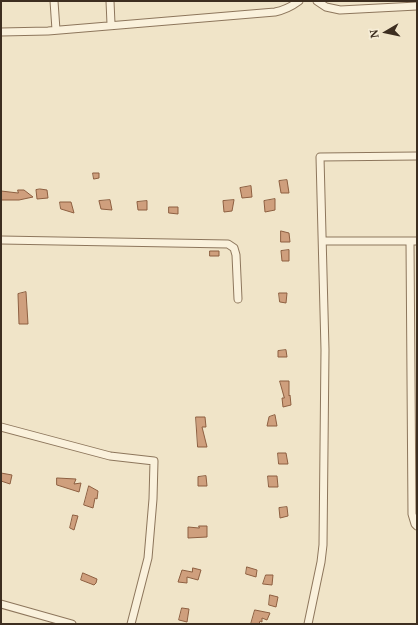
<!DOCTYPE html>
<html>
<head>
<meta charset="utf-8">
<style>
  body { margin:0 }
  #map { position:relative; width:418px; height:625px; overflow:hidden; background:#f0e4c8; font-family:"Noto Serif",serif }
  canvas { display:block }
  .frame { position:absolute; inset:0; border:2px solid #3d2e20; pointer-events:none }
  .north { position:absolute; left:366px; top:12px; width:40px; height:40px; -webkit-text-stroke:3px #f7eed8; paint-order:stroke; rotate:261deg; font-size:11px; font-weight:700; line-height:16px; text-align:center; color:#3d2e20 }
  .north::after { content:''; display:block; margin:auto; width:14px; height:18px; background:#3d2e20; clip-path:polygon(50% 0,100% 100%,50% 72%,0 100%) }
</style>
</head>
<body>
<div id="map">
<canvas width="418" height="625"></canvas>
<div class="frame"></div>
<div class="north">N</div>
</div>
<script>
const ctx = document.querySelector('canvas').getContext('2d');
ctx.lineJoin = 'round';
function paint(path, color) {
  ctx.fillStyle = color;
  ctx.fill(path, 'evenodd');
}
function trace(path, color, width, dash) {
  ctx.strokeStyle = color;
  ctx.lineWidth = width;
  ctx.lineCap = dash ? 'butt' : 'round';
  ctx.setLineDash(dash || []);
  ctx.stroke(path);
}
const building = new Path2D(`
  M 93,173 L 99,173 L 99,178 L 94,179 Z
  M 287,180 L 289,193 L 281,193 L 279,181 Z
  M 251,186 L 252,197 L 242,198 L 240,188 Z
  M 40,189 L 47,190 L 48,198 L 37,199 L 36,190 Z
  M 18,190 L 24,190 L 33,197 L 19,200 L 1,200 L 1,191 L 18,193 Z
  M 275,199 L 275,210 L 265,212 L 264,201 Z
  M 110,200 L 112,210 L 101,209 L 99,201 Z
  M 234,200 L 232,211 L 224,212 L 223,201 Z
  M 147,201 L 147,210 L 138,210 L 137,202 Z
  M 60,202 L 71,202 L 74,213 L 61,209 Z
  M 169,207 L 178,207 L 178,214 L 169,213 Z
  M 281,231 L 289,233 L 290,242 L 281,242 Z
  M 289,250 L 289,261 L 282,261 L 281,251 Z
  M 210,251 L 219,251 L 219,256 L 210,256 Z
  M 26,292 L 28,324 L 19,324 L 18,294 Z
  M 279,293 L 287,293 L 286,303 L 280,302 Z
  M 286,350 L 287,357 L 278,357 L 278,351 Z
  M 280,381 L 289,381 L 289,396 L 290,395 L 291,405 L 283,407 L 282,398 L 284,398 Z
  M 275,415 L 277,426 L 267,426 L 269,417 Z
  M 196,417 L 205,417 L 206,427 L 202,427 L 207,447 L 198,447 Z
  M 278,453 L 286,453 L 288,464 L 279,464 Z
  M 1,473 L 12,475 L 10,484 L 1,481 Z
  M 206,476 L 207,486 L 198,486 L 198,477 Z
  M 268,476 L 277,476 L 278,487 L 269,487 Z
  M 57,478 L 76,479 L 74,484 L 81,483 L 79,492 L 57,485 Z
  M 89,486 L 98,491 L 97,499 L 95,498 L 93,508 L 84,505 Z
  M 287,507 L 288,516 L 280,518 L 279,508 Z
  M 73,515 L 78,516 L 74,530 L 70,528 Z
  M 199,526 L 207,526 L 207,537 L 188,538 L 188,527 L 199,528 Z
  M 247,567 L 257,570 L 256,577 L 246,574 Z
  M 193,568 L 201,570 L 198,580 L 187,577 L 187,583 L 178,582 L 182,570 L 192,572 Z
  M 83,573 L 97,579 L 96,583 L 94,585 L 81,580 Z
  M 266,575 L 273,575 L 272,585 L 263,584 Z
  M 270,595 L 278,597 L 276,607 L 269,605 Z
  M 182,608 L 189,609 L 187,622 L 179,620 Z
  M 255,610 L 270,613 L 267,620 L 262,618 L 262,622 L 260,621 L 259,624 L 251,624 Z`);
paint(building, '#cf9f7d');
trace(building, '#8d5f41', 1);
const minor = new Path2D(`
  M 54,1 L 56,30
  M 110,1 L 111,24
  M 317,1 L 326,7 L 340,10 L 417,6
  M 1,32 L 48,31 L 275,12 C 285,10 291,7 299,1
  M 1,240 L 228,244 L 234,248 L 236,255 L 238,299
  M 323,241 L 417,241
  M 410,242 L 412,514 L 415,524 L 417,526
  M 1,427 L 110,456 L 154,461 L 153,499 L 148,558 L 131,624
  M 1,604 L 72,624
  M 308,624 L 321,562 L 323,545 L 325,350 L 320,157 L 417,156`);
trace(minor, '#8d765c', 9);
trace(minor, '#faf1dc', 7);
</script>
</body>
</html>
